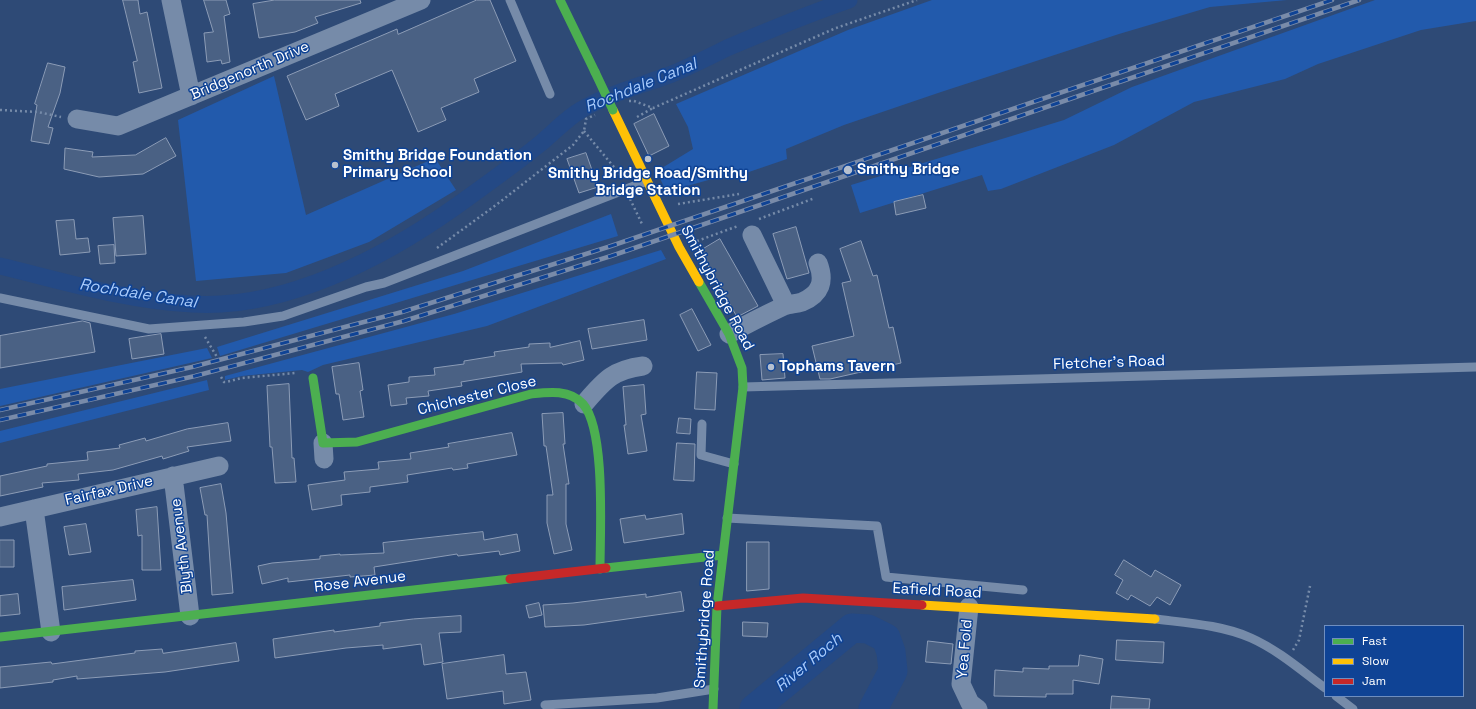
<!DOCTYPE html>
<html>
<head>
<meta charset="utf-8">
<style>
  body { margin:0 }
  #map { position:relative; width:1476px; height:709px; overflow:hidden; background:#2e4a76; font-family:"Space Grotesk",sans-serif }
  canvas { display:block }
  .legend { position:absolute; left:1324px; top:625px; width:140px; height:72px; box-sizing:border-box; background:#0f4395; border:1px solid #6f8ebf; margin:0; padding:5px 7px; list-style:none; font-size:12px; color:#fff }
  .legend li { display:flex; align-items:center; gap:8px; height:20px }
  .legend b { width:20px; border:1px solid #6f8ebf }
</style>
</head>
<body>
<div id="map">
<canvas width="1476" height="709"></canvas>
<ul class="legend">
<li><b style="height:5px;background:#4caf50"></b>Fast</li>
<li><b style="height:5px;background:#ffc107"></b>Slow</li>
<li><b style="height:5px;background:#c62828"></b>Jam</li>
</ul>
</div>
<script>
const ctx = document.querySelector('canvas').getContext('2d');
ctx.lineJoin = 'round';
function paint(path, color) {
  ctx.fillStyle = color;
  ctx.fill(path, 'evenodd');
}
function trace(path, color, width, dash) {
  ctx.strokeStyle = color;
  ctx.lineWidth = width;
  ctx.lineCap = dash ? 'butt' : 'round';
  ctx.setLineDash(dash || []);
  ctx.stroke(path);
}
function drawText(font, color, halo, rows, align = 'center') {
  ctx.font = font + ' "Space Grotesk",sans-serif';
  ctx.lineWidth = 3;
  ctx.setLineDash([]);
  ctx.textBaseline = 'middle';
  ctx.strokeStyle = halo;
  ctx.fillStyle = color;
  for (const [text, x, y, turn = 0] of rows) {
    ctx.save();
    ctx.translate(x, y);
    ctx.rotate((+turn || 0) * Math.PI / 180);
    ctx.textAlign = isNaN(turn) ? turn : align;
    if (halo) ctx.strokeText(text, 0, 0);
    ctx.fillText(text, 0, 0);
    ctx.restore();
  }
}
paint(new Path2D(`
  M 932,0 L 1287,0 L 1210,7 L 1119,34 L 941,92 L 844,125 L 786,149 L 787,159 L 746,173 L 726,175 L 666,192 L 657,171 L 693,149 L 688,127 L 676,104 L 848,30 Z
  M 1375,0 L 1476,0 L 1476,21 L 1421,30 L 1318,64 L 1285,79 L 1194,102 L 1114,145 L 1001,189 L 988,191 L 982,175 L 860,213 L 851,185 L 1064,120 L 1132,87 Z
  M 274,76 L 306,215 L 435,158 L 456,190 L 369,242 L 286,273 L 196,281 L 178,120 Z
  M 611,214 L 618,236 L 220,356 L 217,347 L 463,271 Z
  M 661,250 L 666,259 L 487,326 L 323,365 L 308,372 L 302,370 L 242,376 L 225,380 L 225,376 L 454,314 Z
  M 207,348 L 212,358 L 0,406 L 0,389 Z
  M 207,380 L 209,390 L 0,443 L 0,431 Z`), '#225aac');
trace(new Path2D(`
  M 0,266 C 63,281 127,301 192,304 C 284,310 383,258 455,207 C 484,186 514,165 541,143 C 554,132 567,118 581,110 C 607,94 643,85 672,74 C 691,66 709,57 727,48 C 767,31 808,14 849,0`), '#244985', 17);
trace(new Path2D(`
  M 754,709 L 852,628 L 868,629 L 886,638 L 891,652 L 893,671 L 873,709`), '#244985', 29);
const building = new Path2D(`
  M 123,0 L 138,0 L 140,14 L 147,12 L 162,88 L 139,93 L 133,62 L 137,61 Z
  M 204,0 L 226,0 L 230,14 L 224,16 L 230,62 L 222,64 L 221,60 L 207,62 L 204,33 L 213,32 Z
  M 275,0 L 360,0 L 361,3 L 315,17 L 318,23 L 295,32 L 259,38 L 253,4 Z
  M 477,0 L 490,0 L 516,61 L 474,79 L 479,92 L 441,108 L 446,120 L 418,132 L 392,70 L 335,94 L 339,106 L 306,120 L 287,76 L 397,29 L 398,34 Z
  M 48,63 L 65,67 L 60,93 L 48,127 L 53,128 L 49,144 L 31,141 L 37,105 L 35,104 Z
  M 654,114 L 669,146 L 649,156 L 634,124 Z
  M 166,138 L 176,156 L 143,174 L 99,177 L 64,169 L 65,148 L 93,152 L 92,157 L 135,155 Z
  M 586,153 L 598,187 L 579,193 L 567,159 Z
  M 923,195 L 926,208 L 896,215 L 894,202 Z
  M 143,216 L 146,254 L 116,256 L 113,218 Z
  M 74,220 L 76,239 L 88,238 L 90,252 L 60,255 L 56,221 Z
  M 796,227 L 809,273 L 787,279 L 773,234 Z
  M 720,239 L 758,306 L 737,317 L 700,251 Z
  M 861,241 L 873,276 L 877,275 L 889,328 L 893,327 L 901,363 L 830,379 L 820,379 L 812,346 L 854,336 L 842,283 L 851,281 L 840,249 Z
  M 114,245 L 115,263 L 100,264 L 98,246 Z
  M 692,309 L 711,345 L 698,351 L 680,315 Z
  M 644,320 L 647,340 L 592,349 L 588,329 Z
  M 83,321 L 90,323 L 95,352 L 0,368 L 0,336 Z
  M 161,334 L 164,354 L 132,359 L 129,339 Z
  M 580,341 L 584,360 L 563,365 L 562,363 L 521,364 L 522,372 L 461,382 L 462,386 L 428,391 L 429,396 L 406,398 L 407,404 L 391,406 L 388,385 L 409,382 L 409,377 L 435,375 L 434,368 L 464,364 L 464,361 L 495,356 L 494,352 L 529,347 L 529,344 L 550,343 L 550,347 Z
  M 783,354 L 785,378 L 762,380 L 760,355 Z
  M 359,363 L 363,390 L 360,391 L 364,417 L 343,420 L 339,394 L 336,394 L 332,367 Z
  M 697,372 L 717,373 L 715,410 L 695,409 Z
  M 289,384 L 292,458 L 294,458 L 296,482 L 275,483 L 272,447 L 270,447 L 267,386 Z
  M 644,385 L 646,414 L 641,415 L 647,451 L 628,454 L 624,425 L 626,425 L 623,387 Z
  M 563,413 L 565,444 L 563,444 L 569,484 L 566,484 L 566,524 L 572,550 L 554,554 L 547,523 L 547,495 L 553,495 L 546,446 L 544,446 L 542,414 Z
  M 679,418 L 691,419 L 690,434 L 677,433 Z
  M 228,423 L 231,441 L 187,447 L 189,451 L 163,459 L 162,456 L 113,470 L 78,474 L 79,480 L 42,483 L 43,487 L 0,496 L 0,476 L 47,466 L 47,464 L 88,460 L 87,452 L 120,448 L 119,445 L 145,438 L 146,441 L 187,429 Z
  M 512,433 L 517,455 L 467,464 L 468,468 L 453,470 L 452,468 L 407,475 L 408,482 L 370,487 L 370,492 L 341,495 L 342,505 L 312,510 L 308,485 L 345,480 L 344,472 L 379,469 L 378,462 L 411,459 L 410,453 L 449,447 L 448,444 Z
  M 677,443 L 695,444 L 694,481 L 674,480 Z
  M 221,484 L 226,513 L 233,593 L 212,595 L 207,515 L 205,515 L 200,488 Z
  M 157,507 L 161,570 L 142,570 L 142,535 L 138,536 L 136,510 Z
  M 682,514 L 684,534 L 624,543 L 620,519 L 645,515 L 646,519 Z
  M 86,524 L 91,552 L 69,555 L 64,527 Z
  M 483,532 L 484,540 L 517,534 L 520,551 L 500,555 L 499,551 L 458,556 L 457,554 L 374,567 L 375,575 L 350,577 L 350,575 L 288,582 L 288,578 L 262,584 L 258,566 L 272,563 L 320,559 L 320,556 L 340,554 L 340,555 L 384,553 L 383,543 Z
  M 0,540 L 14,540 L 14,567 L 0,567 Z
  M 747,542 L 769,542 L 769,589 L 747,591 Z
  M 1124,560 L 1151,577 L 1155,570 L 1181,585 L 1170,605 L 1157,597 L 1150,606 L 1131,595 L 1128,600 L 1116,593 L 1123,580 L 1115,575 Z
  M 133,580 L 136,600 L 64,610 L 62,587 Z
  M 681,592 L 684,611 L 584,625 L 545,627 L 543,605 L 573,603 L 646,594 L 646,597 Z
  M 18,594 L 20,614 L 0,616 L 0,596 Z
  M 539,603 L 542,615 L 529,618 L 526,606 Z
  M 461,616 L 461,632 L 439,633 L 443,662 L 424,665 L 421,644 L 383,649 L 383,645 L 346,648 L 275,658 L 273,639 L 334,630 L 334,632 L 380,626 L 380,623 L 413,619 Z
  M 743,622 L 768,623 L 767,637 L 743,636 Z
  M 1117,640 L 1164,642 L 1163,663 L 1116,660 Z
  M 928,641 L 953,644 L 951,664 L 926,662 Z
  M 236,643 L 239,661 L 165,672 L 77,679 L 77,676 L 53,680 L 53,682 L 0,688 L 0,667 L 51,662 L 52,664 L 135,653 L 135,651 L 162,649 L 163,653 Z
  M 504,655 L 506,674 L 526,672 L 531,700 L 504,704 L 503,691 L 447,699 L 442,664 Z
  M 1080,655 L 1103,659 L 1099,684 L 1073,680 L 1073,694 L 1046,694 L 1046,697 L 994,696 L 995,670 L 1023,672 L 1023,668 L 1049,669 L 1049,666 L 1078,666 Z
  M 1112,696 L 1150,699 L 1149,709 L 1111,709 Z`);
paint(building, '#4a6184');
trace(building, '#8c9cb6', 1);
trace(new Path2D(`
  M 629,101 L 634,101 L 653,108 L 836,28 L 917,0
  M 0,110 L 38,112 L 61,117
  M 637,117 L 653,108
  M 584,131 L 623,178
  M 630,199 L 642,224
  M 678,204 L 739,194
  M 759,219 L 815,198
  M 697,241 L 738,226
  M 437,248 L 496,205 L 573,145 L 584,131 L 586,119 L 595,115
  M 205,337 L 217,357
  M 221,377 L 224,382 L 226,382 L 242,378 L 295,373
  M 1293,650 L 1299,640 L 1310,586`), '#768ba9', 2.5, [2, 3]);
trace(new Path2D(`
  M 510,0 L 550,94
  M 0,298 L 149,329 L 244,322 L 283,316 L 366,287 L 384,283 L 647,181
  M 743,387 L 1476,367
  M 702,424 L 701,455 L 734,464
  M 727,518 L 877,526 L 886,577 L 1023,590
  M 1155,619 C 1187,623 1222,625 1251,638 C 1278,650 1302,671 1325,688
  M 1336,696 L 1353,709
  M 545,705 L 657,698 L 714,689`), '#768ba9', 9);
trace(new Path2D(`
  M 171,0 L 191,96
  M 77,119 L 118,126 L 421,0
  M 752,235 L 786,305
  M 729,334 C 747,324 765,315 784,306 C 789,304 796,304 802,302 C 821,294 825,281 818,263
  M 584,404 C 604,381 612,370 643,366
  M 323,443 L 324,459
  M 173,476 L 190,616
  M 34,509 L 51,632
  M 0,517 L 219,466
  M 969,607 L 961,684 L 970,703 L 978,709`), '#768ba9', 19);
trace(new Path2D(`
  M 560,0 L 595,72
  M 699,282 L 729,334 L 742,368 L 743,387 L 717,606 L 713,709
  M 313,378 L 323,443 L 357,442 L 531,394 C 548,392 570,389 583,404 C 606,430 600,533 600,569
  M 606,568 L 723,555
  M 0,637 L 510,579`), '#4caf50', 9);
trace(new Path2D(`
  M 613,110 L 679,247 L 699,282
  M 922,605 L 1155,619`), '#ffc107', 9);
trace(new Path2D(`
  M 510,579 L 606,568
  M 717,606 L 803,598 L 922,605`), '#c62828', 9);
const rail = new Path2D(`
  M 0,410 L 192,367 L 402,312 L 608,247 L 1332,0
  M 0,420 L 195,376 L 404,321 L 611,256 L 1359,0`);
trace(rail, '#798ba9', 4.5);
trace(rail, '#0f4395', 3, [9]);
trace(new Path2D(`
  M 595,72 L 613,110`), '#4caf50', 9);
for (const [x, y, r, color] of [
  [648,159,4,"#b6c0cf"],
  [335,165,4,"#b6c0cf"],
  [848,170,5,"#b6c0cf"],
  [771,367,4,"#b6c0cf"]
]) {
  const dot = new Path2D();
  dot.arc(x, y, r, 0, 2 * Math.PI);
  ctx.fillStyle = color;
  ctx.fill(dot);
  trace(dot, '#0f4395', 1.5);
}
drawText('15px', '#fff', '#0f4395', [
  ["Bridgenorth Drive",250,71,-23],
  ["Smithybridge Road",717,288,62],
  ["Fletcher's Road",1109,363,-2],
  ["Chichester Close",477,396,-14],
  ["Fairfax Drive",109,491,-13],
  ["Blyth Avenue",182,546,-97],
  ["Rose Avenue",360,582,-7],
  ["Eafield Road",937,591,3],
  ["Smithybridge Road",705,619,-86],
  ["Yea Fold",965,649,-85]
]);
drawText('bold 15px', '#fff', '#0f4395', [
  ["Smithy Bridge Foundation",343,156],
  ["Primary School",343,173],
  ["Smithy Bridge",857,170],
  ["Smithy Bridge Road/Smithy",648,174,"center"],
  ["Bridge Station",648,191,"center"],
  ["Tophams Tavern",779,367]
], 'left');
drawText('italic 16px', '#a9cbfb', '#0f4395', [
  ["Rochdale Canal",641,86,-22],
  ["Rochdale Canal",138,294,9],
  ["River Roch",809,663,-40]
]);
</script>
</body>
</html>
